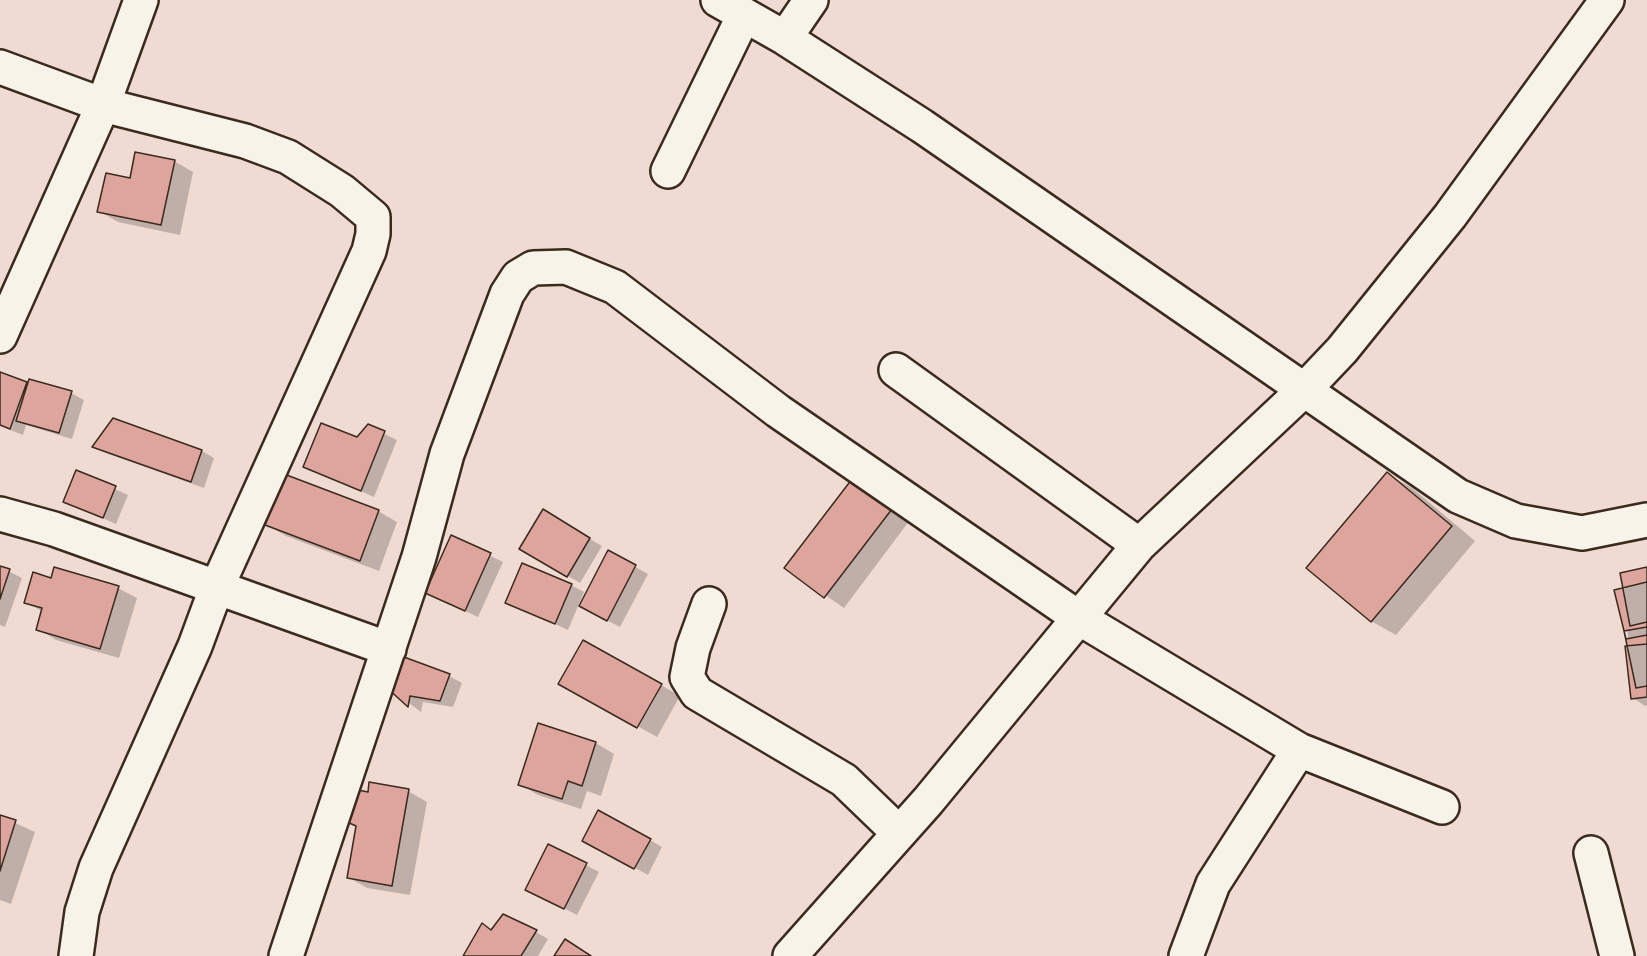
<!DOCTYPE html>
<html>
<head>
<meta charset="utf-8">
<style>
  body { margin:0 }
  canvas { display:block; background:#f0dbd2 }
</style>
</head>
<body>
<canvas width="1647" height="956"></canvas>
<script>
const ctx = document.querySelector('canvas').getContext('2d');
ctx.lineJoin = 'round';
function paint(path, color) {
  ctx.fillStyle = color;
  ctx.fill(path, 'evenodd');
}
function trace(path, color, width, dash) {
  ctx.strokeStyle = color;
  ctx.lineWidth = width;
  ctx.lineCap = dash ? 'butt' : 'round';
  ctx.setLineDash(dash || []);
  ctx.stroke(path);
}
paint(new Path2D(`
  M 174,161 L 193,172 L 180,235 L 118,222 L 99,211 L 131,180 Z
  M 0,374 L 29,384 L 71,393 L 84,400 L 72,439 L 26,425 L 23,435 L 0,426 Z
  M 368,426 L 397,440 L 374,497 L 304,466 L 358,439 Z
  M 94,446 L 202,451 L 214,458 L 204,488 L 106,453 Z
  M 77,472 L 128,495 L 116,524 L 65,501 Z
  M 1387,474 L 1412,488 L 1475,541 L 1396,635 L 1371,621 Z
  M 852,481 L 910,520 L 844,608 L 786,568 Z
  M 378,511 L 397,522 L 379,571 L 286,536 L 267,525 Z
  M 543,511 L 602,546 L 580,583 L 521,548 Z
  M 451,537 L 503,562 L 478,617 L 440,599 Z
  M 608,552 L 648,574 L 620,627 L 593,613 Z
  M 0,567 L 22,578 L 5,627 L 0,625 Z
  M 1647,569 L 1647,705 L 1645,706 L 1633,698 L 1624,589 Z
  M 52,580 L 118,588 L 137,598 L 119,658 L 56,640 L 38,629 L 43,612 L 26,602 Z
  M 571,585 L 584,592 L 568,630 L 507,602 Z
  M 449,676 L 462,683 L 453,707 L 423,702 L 421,712 L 388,687 Z
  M 560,683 L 661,685 L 680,696 L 657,737 Z
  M 596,743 L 614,754 L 601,796 L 587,791 L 581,809 L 538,795 L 519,784 Z
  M 408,791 L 427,802 L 410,895 L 367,888 L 348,877 L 369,794 Z
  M 0,816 L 35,832 L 11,904 L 0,900 Z
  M 650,840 L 662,847 L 648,875 L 596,847 Z
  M 549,846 L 599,872 L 577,915 L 540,896 Z
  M 483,925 L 492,931 L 536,932 L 548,939 L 538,956 L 465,956 Z`), '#0003');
const building = new Path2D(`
  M 135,152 L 175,160 L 161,225 L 97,212 L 106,173 L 130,178 Z
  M 0,372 L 27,382 L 10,429 L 0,425 Z
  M 29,379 L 72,391 L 59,433 L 16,421 Z
  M 113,418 L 202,450 L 191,482 L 92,447 Z
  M 321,423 L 357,437 L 368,424 L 385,431 L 361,491 L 303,467 Z
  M 76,470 L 116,486 L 103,518 L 63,502 Z
  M 1387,472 L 1452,526 L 1371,622 L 1306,568 Z
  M 284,474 L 379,510 L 360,561 L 265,525 Z
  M 852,479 L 892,509 L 824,598 L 784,568 Z
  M 543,509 L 590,538 L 567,577 L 519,549 Z
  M 451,535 L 491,553 L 465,611 L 425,593 Z
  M 608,550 L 636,565 L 607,621 L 579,606 Z
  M 522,563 L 572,584 L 555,624 L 505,603 Z
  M 0,566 L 10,569 L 0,599 Z
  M 54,567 L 119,586 L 100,649 L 36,630 L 42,608 L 24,603 L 33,572 L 51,578 Z
  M 1647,567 L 1647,622 L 1630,626 L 1620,573 Z
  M 1647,582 L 1647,635 L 1626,639 L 1614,590 Z
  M 1647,627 L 1647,686 L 1636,688 L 1624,631 Z
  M 583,640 L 662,684 L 637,728 L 558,684 Z
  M 1647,644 L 1647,697 L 1631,699 L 1625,646 Z
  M 404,657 L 450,674 L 440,701 L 410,696 L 408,707 L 386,687 Z
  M 538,723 L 596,742 L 582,786 L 568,781 L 562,799 L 518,785 Z
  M 369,782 L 409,789 L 392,886 L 347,878 L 356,826 L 347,822 L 353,789 L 368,792 Z
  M 598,810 L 651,839 L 634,869 L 582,841 Z
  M 0,815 L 16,820 L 0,871 Z
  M 548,844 L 587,863 L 564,909 L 525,890 Z
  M 503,914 L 537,930 L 521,956 L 463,956 L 482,923 L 491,930 Z
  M 565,939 L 591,956 L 554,956 Z`);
paint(building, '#dea49e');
trace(building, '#3b2a1e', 1.5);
const minor = new Path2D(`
  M 718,0 L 785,38 L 922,126 L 1458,496 L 1516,521 L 1582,533 L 1647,520
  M 785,38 L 811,0
  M 0,67 L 103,105 L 245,141 L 288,157 L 342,191 L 373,217 L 373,234 L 369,251 L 216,589 L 195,646 L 96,868 L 82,912 L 76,956
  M 668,171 L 744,15
  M 0,336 L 103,105 L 141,0
  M 896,370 L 1139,545
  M 0,514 L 54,529 L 389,649
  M 709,604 L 693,648 L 687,677 L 697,693 L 844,780 L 899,833
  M 1591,853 L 1617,956
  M 286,956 L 419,557 L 447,454 L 507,294 L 518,277 L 533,268 L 566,267 L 615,287 L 778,411 L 1079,618 L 1299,750 L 1442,807
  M 790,956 L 928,801 L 1139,545 L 1305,389 L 1342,350 L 1450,216 L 1607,0
  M 1186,956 L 1213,884 L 1299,750`);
trace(minor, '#3b2a1e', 38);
trace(minor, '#f7f3e8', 33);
</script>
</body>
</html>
